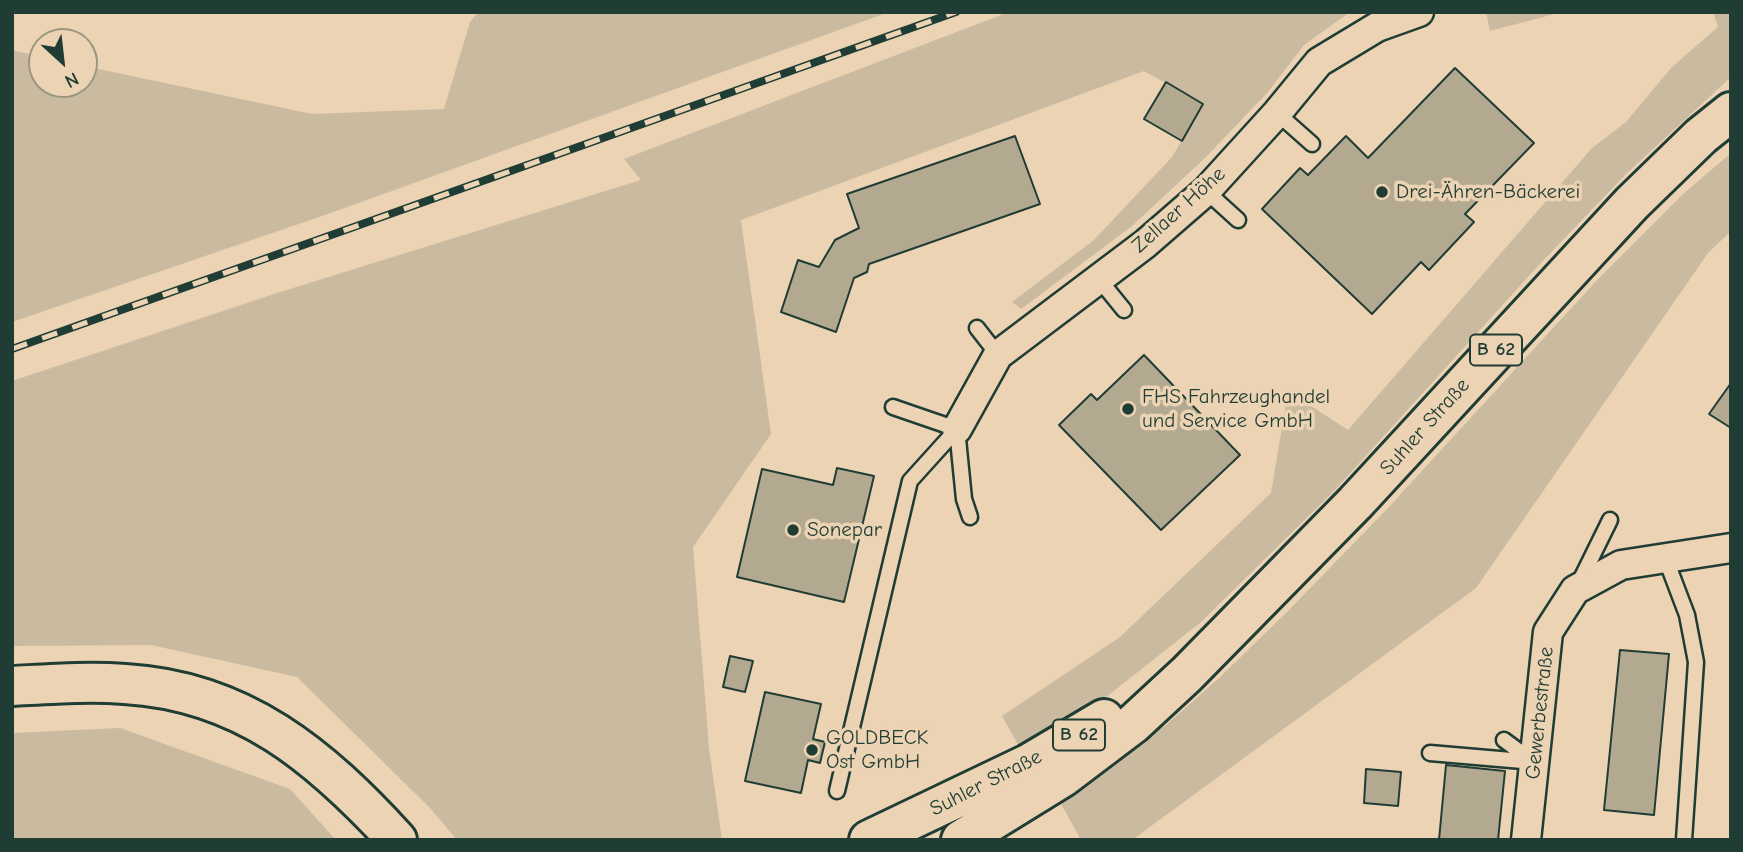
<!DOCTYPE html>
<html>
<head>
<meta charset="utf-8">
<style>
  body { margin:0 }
  #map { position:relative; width:1743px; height:852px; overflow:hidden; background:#ecd3b4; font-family:"Comic Neue",sans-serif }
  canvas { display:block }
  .frame { position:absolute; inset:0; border:14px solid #1f3d34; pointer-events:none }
  .north { position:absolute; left:28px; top:28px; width:70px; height:70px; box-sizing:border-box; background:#ecd3b4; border:2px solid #9a9781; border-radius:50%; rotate:153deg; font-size:19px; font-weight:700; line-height:28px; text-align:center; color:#1f3d34 }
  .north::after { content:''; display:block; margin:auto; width:24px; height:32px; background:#1f3d34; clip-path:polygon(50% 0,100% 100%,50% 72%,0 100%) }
</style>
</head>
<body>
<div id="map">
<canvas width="1743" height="852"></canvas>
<div class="frame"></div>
<div class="north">N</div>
</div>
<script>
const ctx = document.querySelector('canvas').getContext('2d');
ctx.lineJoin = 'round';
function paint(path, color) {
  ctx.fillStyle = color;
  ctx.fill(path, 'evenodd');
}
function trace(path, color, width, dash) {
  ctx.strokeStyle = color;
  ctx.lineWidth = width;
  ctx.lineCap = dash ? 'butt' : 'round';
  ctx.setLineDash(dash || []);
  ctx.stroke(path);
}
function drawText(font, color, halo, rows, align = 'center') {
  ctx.font = font + ' "Comic Neue",sans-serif';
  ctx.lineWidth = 7;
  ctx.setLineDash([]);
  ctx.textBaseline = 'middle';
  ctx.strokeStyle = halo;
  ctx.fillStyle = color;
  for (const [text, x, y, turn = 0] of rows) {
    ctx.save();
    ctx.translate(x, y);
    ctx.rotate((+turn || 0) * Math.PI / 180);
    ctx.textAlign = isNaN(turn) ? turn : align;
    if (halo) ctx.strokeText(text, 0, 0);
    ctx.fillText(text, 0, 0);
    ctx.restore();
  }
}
paint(new Path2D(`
  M 478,12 L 889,12 L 325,215 L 12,322 L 12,50 L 42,57 L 42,84 L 84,84 L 84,66 L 312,114 L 444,109 L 470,22 Z
  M 1009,12 L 1350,12 L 1304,45 L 1267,93 L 1205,158 L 1132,226 L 1021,309 L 1012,302 L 1094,240 L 1172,157 L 1203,104 L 1144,71 L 741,220 L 771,434 L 693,547 L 709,748 L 722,840 L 457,840 L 430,808 L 297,677 L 151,645 L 12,646 L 12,381 L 277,293 L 641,180 L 624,159 Z
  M 1486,12 L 1562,12 L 1490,31 Z
  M 1713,12 L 1731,12 L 1731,77 L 1626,174 L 1537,267 L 1334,491 L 1201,622 L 1110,694 L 1052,732 L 1020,748 L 1002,716 L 1120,637 L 1271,493 L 1288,391 L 1348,430 L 1592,148 L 1626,122 L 1672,67 L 1718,27 Z
  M 1731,153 L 1731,231 L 1708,253 L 1476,588 L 1132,840 L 1081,840 L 1059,800 L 1166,725 L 1219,678 L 1286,613 L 1387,509 L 1599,278 L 1682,195 Z
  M 120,728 L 290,789 L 336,840 L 12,840 L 12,733 Z`), '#caba9f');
const building = new Path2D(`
  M 1455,68 L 1534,143 L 1465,214 L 1474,222 L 1429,270 L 1421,262 L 1372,314 L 1262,209 L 1300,168 L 1308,175 L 1346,136 L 1368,158 Z
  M 1166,82 L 1203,104 L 1182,141 L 1144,119 Z
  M 1015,136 L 1040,204 L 869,264 L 867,272 L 854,278 L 836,332 L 781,312 L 798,260 L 819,267 L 835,240 L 859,228 L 847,194 Z
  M 1144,355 L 1240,455 L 1161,530 L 1059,425 L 1091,394 L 1097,400 Z
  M 1731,383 L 1731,428 L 1709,414 Z
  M 837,468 L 874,476 L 844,602 L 737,577 L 762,469 L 833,485 Z
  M 1620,650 L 1669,654 L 1654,815 L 1604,810 Z
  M 730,656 L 753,661 L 745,692 L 723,687 Z
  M 765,692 L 821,704 L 813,739 L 825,742 L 820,763 L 808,760 L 801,793 L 745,781 Z
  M 1446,765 L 1505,771 L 1498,840 L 1439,840 Z
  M 1366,769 L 1401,772 L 1398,806 L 1364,803 Z`);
paint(building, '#b3a990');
trace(building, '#1f3d34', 2);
const service = new Path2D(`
  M 1277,113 L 1312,144
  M 1206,191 L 1238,220
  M 1098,278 L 1124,310
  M 977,328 L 998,355
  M 893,407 L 957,429
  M 957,429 L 964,499 L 970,517
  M 1665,557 L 1687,615 L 1696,662 L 1684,840
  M 1579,583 L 1610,520
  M 1504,740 L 1531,760
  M 1430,753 L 1534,762
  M 837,791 L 910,481 L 957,429`);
const minor = new Path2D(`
  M 957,429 L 998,355 L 1145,244 L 1206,191 L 1277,113 L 1319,62 L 1377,27 L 1419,12
  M 1526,840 L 1548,632 L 1575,590 L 1621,565 L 1731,548`);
const primary = new Path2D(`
  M 869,840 L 1028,764 L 1104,719
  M 961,840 L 1063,777 L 1133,724 L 1187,674 L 1355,503 L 1632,203 L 1701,136 L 1731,112`);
const motorway = new Path2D(`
  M 12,686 C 50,684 88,681 125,684 C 243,691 320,756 397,840`);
trace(service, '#1f3d34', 19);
trace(minor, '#1f3d34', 33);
trace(primary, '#1f3d34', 44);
trace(motorway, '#1f3d34', 44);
trace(service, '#ecd3b4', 14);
trace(minor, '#ecd3b4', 28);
trace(primary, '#ecd3b4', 38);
trace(motorway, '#ecd3b4', 38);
const rail = new Path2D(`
  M 12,349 L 956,12`);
trace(rail, '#1f3d34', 8);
trace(rail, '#ecd3b4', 5, [16]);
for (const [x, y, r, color] of [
  [1382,192,7,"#1f3d34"],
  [1128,409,7,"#1f3d34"],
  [793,530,7,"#1f3d34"],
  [812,750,7,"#1f3d34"]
]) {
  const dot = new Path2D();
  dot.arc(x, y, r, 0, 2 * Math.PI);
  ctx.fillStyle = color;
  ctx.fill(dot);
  trace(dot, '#ecd3b4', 2.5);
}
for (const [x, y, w] of [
  [1496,350,52],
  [1079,735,52]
]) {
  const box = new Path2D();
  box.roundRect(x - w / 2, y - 15.5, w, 31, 5);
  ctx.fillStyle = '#ecd3b4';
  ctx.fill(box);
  trace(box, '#1f3d34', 2);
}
drawText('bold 19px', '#1f3d34', null, [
  ["B 62",1496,350],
  ["B 62",1079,735]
]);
drawText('21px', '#1f3d34', '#ecd3b4', [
  ["Drei-Ähren-Bäckerei",1396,192],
  ["FHS Fahrzeughandel",1142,397],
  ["und Service GmbH",1142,421],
  ["Sonepar",807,530],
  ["GOLDBECK",826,738],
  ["Ost GmbH",826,762]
], 'left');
drawText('21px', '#1f3d34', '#ecd3b4', [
  ["Zellaer Höhe",1179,210,-42],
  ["Suhler Straße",1425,427,-48],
  ["Gewerbestraße",1540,713,-84],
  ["Suhler Straße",986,783,-27]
]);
</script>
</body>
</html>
